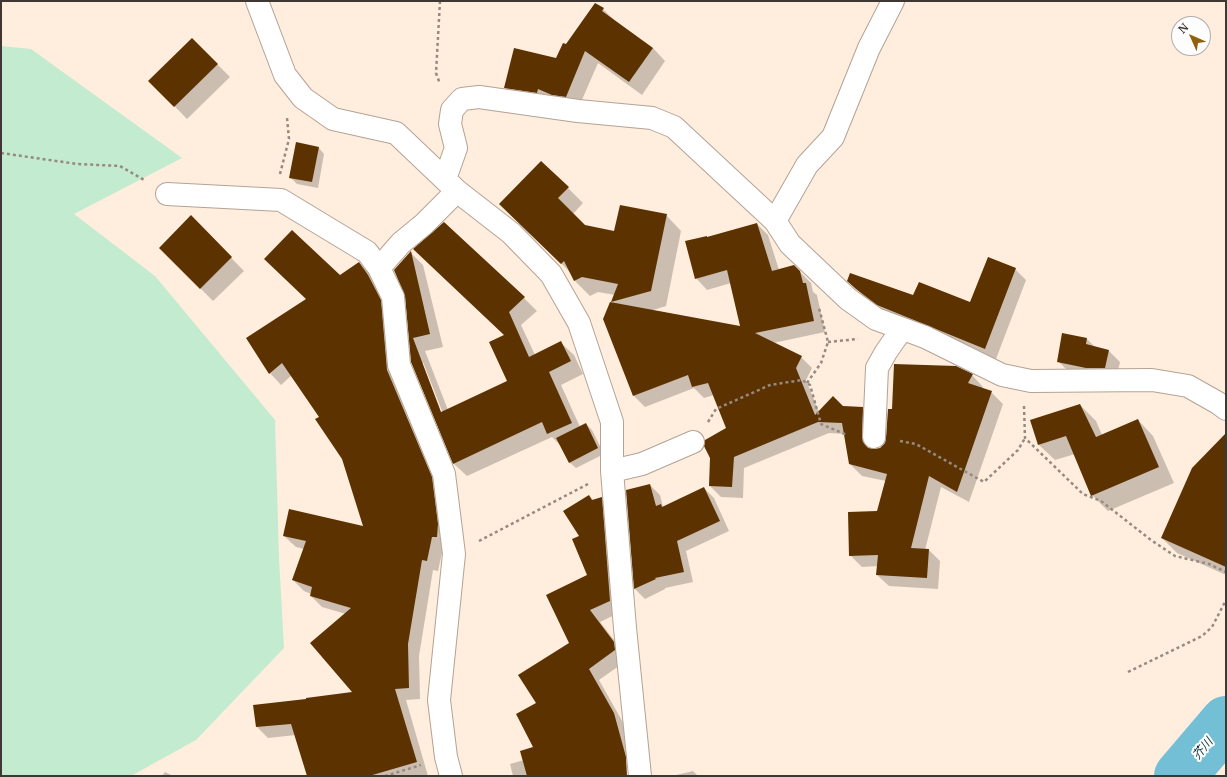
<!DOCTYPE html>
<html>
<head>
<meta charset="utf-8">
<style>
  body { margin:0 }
  #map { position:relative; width:1227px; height:777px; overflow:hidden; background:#ffedde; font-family:Merriweather,serif }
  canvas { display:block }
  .frame { position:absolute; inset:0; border:2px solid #3f3832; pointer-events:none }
  .north { position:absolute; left:1171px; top:16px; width:40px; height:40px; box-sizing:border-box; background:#fdfdfd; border:1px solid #b1aeac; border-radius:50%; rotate:315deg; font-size:11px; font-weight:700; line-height:16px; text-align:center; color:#3f3832 }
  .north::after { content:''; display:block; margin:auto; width:14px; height:18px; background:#91620e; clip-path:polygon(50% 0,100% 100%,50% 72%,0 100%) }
</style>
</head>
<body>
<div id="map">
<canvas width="1227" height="777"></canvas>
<div class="frame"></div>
<div class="north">N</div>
</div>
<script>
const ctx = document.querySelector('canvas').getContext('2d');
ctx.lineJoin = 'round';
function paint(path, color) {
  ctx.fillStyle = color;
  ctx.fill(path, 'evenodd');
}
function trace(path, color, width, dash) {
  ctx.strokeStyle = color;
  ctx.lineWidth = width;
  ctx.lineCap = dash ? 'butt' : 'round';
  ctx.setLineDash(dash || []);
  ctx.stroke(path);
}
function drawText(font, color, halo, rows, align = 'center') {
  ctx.font = font + ' Merriweather,"Noto Sans JP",serif';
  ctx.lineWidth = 4;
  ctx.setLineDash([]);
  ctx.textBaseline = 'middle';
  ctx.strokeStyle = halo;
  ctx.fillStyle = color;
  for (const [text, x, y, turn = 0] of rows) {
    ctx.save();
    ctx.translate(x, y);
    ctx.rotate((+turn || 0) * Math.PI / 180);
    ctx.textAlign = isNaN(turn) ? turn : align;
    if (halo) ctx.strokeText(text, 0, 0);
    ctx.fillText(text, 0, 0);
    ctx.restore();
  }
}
paint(new Path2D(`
  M 1,46 L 31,49 L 182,158 L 74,214 L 155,276 L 275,420 L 279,558 L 284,648 L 196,740 L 131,776 L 1,776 Z`), '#c3ebcf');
paint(new Path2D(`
  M 603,9 L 616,22 L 653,48 L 665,61 L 642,95 L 598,63 L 578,109 L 518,100 L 505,88 L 557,59 L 566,45 Z
  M 192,39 L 230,77 L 187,119 L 150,81 Z
  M 318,147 L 324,154 L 318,188 L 297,184 L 290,177 Z
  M 568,188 L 583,203 L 573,214 L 585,226 L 615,232 L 666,215 L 681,231 L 666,306 L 650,311 L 742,328 L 731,283 L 707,290 L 696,278 L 708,238 L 757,224 L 768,235 L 779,270 L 794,266 L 811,283 L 813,292 L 817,295 L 825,332 L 773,343 L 801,357 L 812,368 L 806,380 L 819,412 L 843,407 L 862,408 L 874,420 L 873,450 L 881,449 L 886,444 L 893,410 L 972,375 L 983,387 L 982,389 L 991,392 L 1003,404 L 969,502 L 941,487 L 925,550 L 929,550 L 940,561 L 938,589 L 889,586 L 877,575 L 878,566 L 862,567 L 850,555 L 878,512 L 886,481 L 862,476 L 850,464 L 845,434 L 829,433 L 744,468 L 743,498 L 721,497 L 710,486 L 728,429 L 714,395 L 704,398 L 694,388 L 645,407 L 634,396 L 614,304 L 612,302 L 615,295 L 598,292 L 590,296 L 575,281 L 571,273 L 501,204 Z
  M 191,217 L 244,271 L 213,301 L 160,248 Z
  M 411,253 L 423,265 L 443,347 L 425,351 L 448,410 L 508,381 L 506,336 L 427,262 L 524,298 L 537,311 L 521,325 L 535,355 L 561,343 L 574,355 L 583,374 L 561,385 L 580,427 L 586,424 L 592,430 L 604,454 L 576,468 L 569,462 L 561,446 L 552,437 L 467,476 L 454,464 L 412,362 L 406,295 ZM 423,362 L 444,416 L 442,417 L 423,367 Z
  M 359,263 L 370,274 L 379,287 L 443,489 L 443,548 L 438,571 L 433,570 L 419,656 L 420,699 L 406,700 L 428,776 L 308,776 L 296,735 L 268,738 L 257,727 L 354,693 L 346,614 L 322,607 L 311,596 L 311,594 L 304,591 L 293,580 L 304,549 L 296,547 L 284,536 L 365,528 L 343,459 L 320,417 L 292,375 L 281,385 L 270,373 L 248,339 Z
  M 1015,269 L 1026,280 L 996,359 L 889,315 L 868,300 L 848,281 L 914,296 L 970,304 Z
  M 1087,339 L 1095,347 L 1109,351 L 1120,362 L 1116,379 L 1069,372 L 1058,361 Z
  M 1080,405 L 1096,421 L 1102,435 L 1138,420 L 1153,436 L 1174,483 L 1108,511 L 1092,495 L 1075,454 L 1055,460 L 1039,445 Z
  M 1226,443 L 1226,575 L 1177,553 L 1162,538 Z
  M 650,485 L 660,495 L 663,507 L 704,488 L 714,498 L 729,531 L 686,551 L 693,582 L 665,588 L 665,589 L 645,599 L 635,589 L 627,491 Z
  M 589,496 L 593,500 L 601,498 L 613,510 L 621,612 L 600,622 L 625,654 L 626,661 L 599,680 L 625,726 L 633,757 L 574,772 L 575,776 L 513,776 L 510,764 L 524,760 L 535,748 L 538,704 L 570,643 L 589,575 L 581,537 Z
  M 693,771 L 698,776 L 672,776 Z
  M 165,772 L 173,776 L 162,776 Z`), '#0003');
trace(new Path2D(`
  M 1180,776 L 1226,722`), '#73c0d6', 52);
paint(new Path2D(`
  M 595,3 L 604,8 L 602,11 L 653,48 L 629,82 L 585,51 L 566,97 L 552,95 L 538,89 L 537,93 L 504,88 L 514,48 L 556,58 L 563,43 L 566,44 Z
  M 192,38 L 218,64 L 174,107 L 148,81 Z
  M 296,142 L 319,147 L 312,182 L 289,178 Z
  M 541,161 L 569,187 L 558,198 L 585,225 L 614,231 L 620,205 L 667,214 L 651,291 L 611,302 L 618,284 L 582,277 L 574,281 L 564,261 L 561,264 L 499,204 Z
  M 191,215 L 232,257 L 200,289 L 159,248 Z
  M 444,222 L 525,297 L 509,312 L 529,357 L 561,341 L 571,361 L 549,372 L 572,423 L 547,434 L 542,422 L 453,464 L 411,362 L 405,296 L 394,270 L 411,251 L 430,334 L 413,338 L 441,412 L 507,381 L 489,342 L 504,335 L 413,249 Z
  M 757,223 L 772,271 L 794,265 L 800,271 L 803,283 L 806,283 L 814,321 L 755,333 L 802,356 L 796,368 L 815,415 L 833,396 L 843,406 L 863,407 L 862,436 L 863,442 L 868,448 L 874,449 L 880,448 L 885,443 L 886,438 L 888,409 L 892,409 L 894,364 L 956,366 L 973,374 L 968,383 L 992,391 L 957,492 L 929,476 L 911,548 L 929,549 L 927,578 L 876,575 L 878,555 L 849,556 L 848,512 L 877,511 L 887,474 L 849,464 L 842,423 L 818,422 L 734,457 L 732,487 L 709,486 L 710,458 L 704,446 L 705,440 L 726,428 L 708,383 L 692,387 L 688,375 L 633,396 L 603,319 L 610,302 L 740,326 L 727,270 L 695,279 L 685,241 L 707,236 L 707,237 Z
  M 292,230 L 340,275 L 359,262 L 368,275 L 381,300 L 387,370 L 432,477 L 438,524 L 437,537 L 432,537 L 427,561 L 422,560 L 408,644 L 409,688 L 395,689 L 417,762 L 369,776 L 307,776 L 291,724 L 256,727 L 253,705 L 306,699 L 306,698 L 352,692 L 310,643 L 351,608 L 310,596 L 312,587 L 292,580 L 306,541 L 283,536 L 289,509 L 363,526 L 342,459 L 315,419 L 319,417 L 282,363 L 269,374 L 246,338 L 306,299 L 264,259 Z
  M 988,257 L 1016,268 L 985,349 L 877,305 L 856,289 L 847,281 L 850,273 L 913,295 L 919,282 L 970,302 Z
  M 1062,333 L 1087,338 L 1086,344 L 1109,350 L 1105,368 L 1086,368 L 1057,362 Z
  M 1080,404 L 1096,437 L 1138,419 L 1159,467 L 1091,496 L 1066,436 L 1038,445 L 1030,420 Z
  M 586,423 L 598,448 L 569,463 L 556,438 Z
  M 1226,433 L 1226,567 L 1161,538 L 1192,468 Z
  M 650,484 L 656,506 L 661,504 L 662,507 L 704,487 L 720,521 L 677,541 L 684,572 L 655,578 L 656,579 L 634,589 L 626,490 Z
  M 589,495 L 592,500 L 602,497 L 610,601 L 590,610 L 614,642 L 615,650 L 589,669 L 614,713 L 626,757 L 627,776 L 527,776 L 520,751 L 533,747 L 516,714 L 536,703 L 518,675 L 569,643 L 546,595 L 587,575 L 572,539 L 579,536 L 563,511 Z`), '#5c3201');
const street = new Path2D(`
  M 257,1 L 285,75 L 303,98 L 333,119 L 396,133 L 457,191 L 511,233 L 551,274 L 579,323 L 612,422 L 612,471 L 625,628 L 640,776
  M 445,179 L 456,148 L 450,124 L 452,110 L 462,99 L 479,97 L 578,111 L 652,118 L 674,127 L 775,221 L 790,244 L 848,299 L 876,319 L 925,337 L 1002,375 L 1031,381 L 1152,380 L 1188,386 L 1218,403 L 1226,409
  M 167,194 L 281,200 L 367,252 L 379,268 L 393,297 L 399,365 L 444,474 L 454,554 L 439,700 L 446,757 L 451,776
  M 775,221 L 807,165 L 833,137 L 869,48 L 893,1
  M 379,268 L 401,243 L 424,224 L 457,191
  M 874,437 L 877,368 L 886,352 L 902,329
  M 612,471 L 642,464 L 693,442`);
trace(street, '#b4a395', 24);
trace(new Path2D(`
  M 440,1 L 436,73 L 440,84
  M 1,153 L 77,164 L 120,166 L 146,181
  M 280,174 L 289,139 L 287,118
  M 828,342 L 858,339
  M 807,383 L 821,363 L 828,342 L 819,308
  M 1024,406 L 1025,438 L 1083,494 L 1101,501 L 1151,540 L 1175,556 L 1209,564 L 1226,572
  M 708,422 L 716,409 L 770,385 L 802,380 L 810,385 L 821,424 L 847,435
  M 900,441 L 916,444 L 984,482 L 1018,450 L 1025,438
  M 479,541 L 588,484
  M 1128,672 L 1202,636 L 1212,627 L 1226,600
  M 385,776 L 421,765`), '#968a80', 2.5, [3, 3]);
trace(street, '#fff', 22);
drawText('italic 12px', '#0f343e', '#fdfdfd', [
  ["芥川",1203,749,-50]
]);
</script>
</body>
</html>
